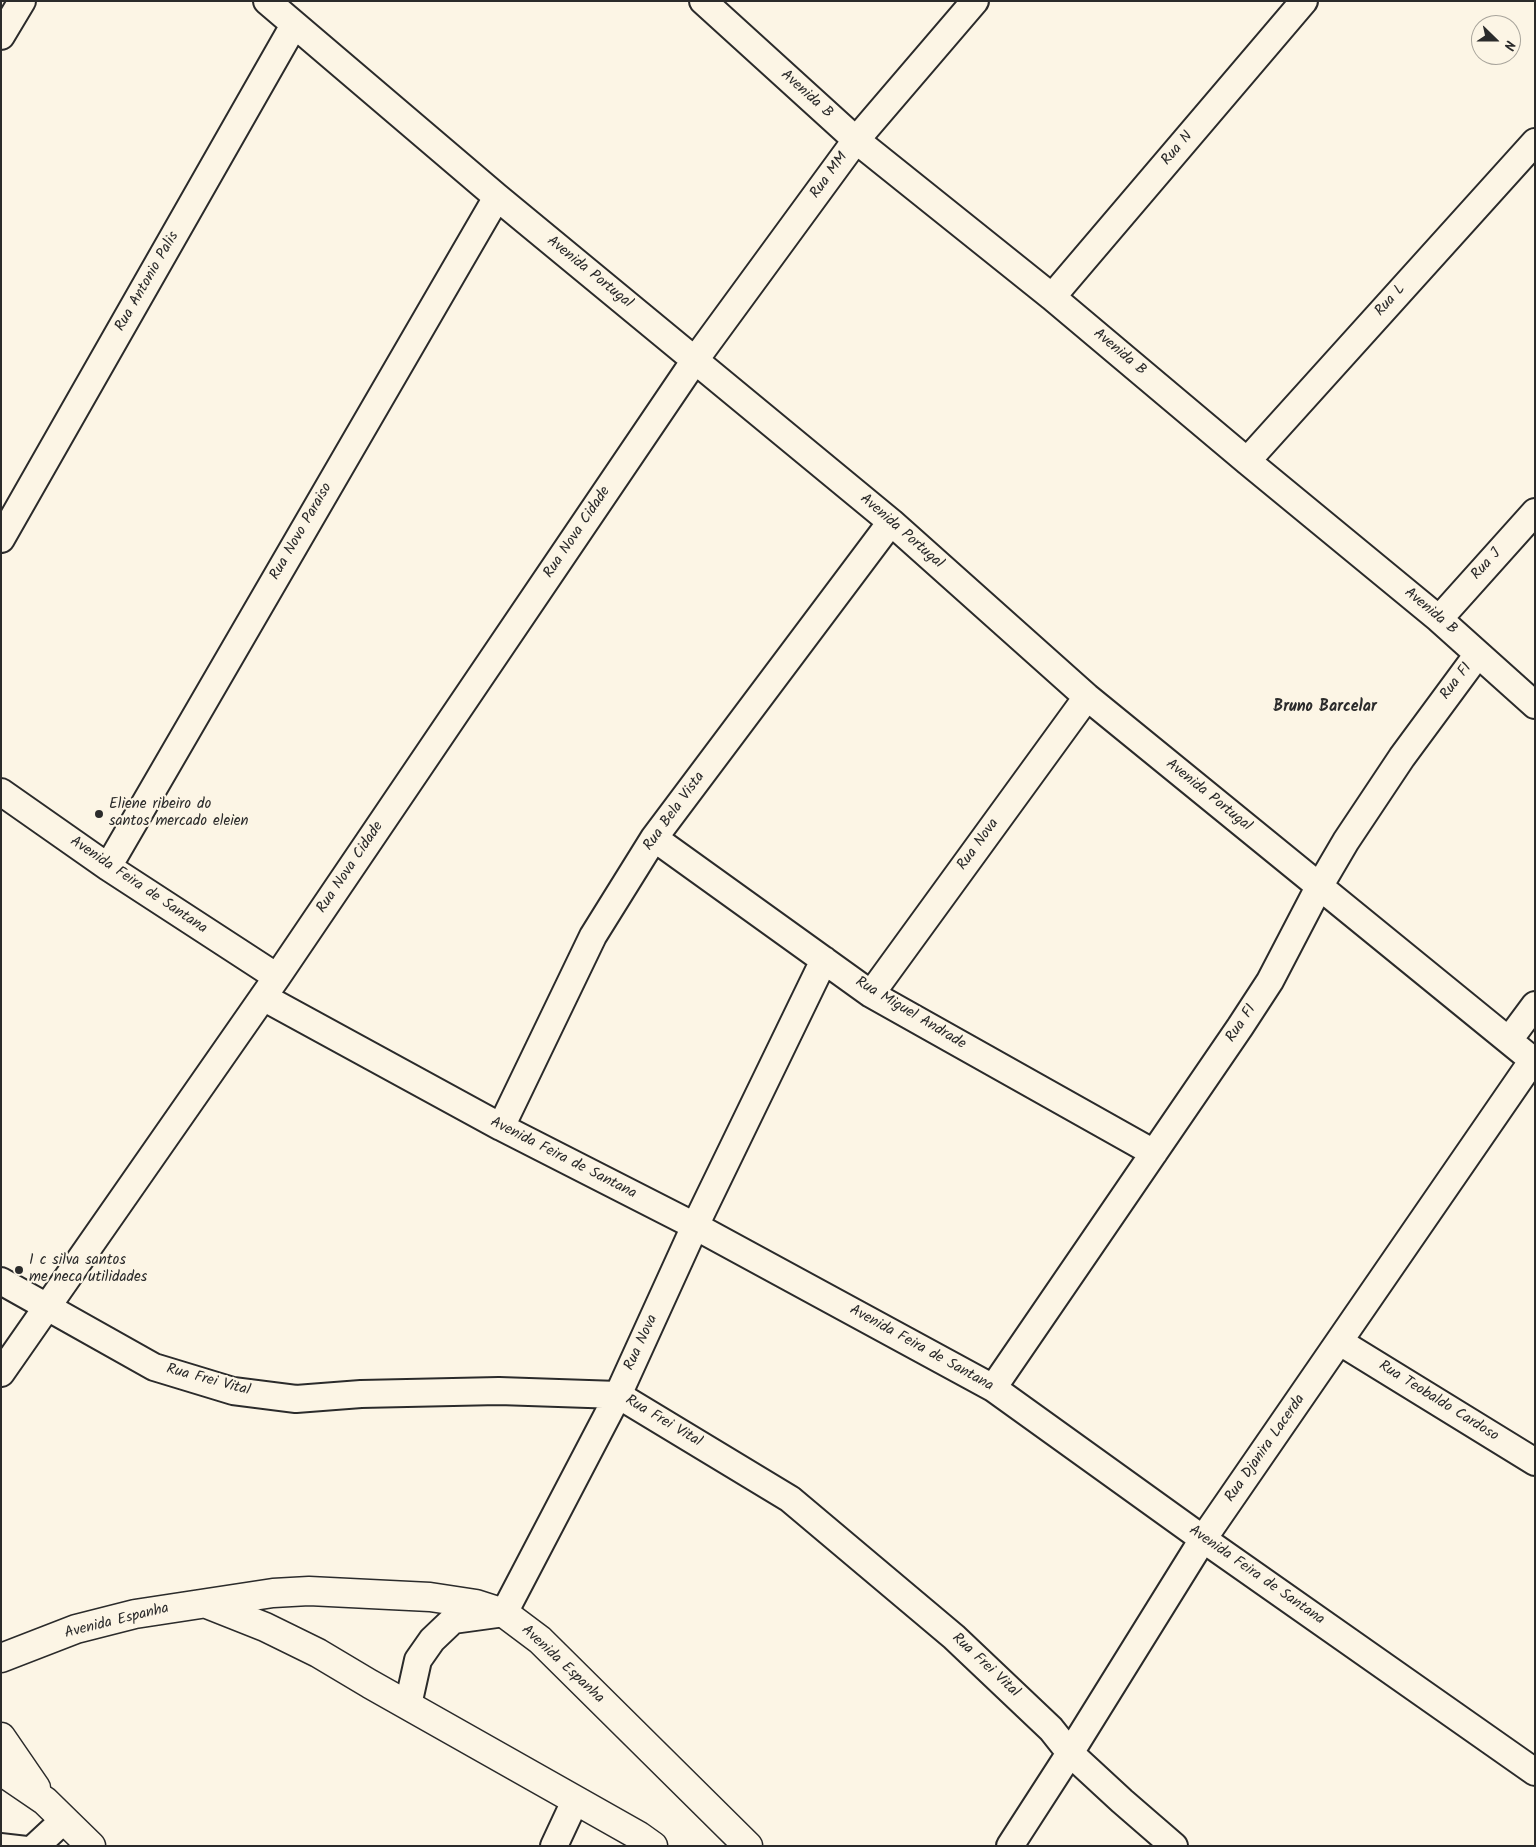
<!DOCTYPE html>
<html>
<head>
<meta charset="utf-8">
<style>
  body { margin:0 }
  #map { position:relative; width:1536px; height:1847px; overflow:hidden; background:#fcf5e5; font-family:Kalam,sans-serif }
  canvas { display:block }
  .frame { position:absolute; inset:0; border:2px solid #2b2b2b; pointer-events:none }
  .north { position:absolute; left:1471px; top:15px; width:50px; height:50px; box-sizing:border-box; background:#fcf5e5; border:1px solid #a8a49b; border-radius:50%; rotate:112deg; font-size:14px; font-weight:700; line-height:20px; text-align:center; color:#2b2b2b }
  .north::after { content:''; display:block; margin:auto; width:18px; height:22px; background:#2b2b2b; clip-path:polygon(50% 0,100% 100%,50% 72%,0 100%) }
</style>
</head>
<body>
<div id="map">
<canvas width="1536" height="1847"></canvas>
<div class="frame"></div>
<div class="north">N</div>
</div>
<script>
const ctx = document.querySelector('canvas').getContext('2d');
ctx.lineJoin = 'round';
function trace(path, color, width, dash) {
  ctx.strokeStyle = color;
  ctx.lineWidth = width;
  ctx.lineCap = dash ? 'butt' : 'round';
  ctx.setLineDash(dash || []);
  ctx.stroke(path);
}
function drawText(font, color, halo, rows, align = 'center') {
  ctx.font = font + ' Kalam,sans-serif';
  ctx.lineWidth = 4.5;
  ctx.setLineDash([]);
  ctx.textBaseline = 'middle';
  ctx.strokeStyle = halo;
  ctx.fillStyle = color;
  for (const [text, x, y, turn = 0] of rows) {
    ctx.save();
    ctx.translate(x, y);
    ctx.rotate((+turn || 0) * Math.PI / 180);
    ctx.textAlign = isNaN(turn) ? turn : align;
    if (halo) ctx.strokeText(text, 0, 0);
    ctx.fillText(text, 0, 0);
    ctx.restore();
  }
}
const lane = new Path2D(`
  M 1,1841 L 36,1845`);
const street = new Path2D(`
  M 267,1 L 497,197 L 891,522 L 1087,697 L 1535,1062
  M 703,1 L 856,140 L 1052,297 L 1247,461 L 1439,619 L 1535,705
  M 1,36 L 22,1
  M 1052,297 L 1304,1
  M 1247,461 L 1535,142
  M 1,539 L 294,25
  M 1439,619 L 1535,512
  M 1,792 L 108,867 L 277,977
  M 654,838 L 871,994 L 1154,1153
  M 108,867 L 497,197
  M 871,994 L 1087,697
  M 263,997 L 501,1127 L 695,1226 L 993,1388 L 1203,1539 L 1535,1772
  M 1509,1040 L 1535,1005
  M 501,1127 L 593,936 L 654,838 L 891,522
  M 1,1281 L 154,1367 L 233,1391 L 296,1399 L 361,1394 L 499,1391 L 618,1395 L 790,1499 L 954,1637 L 1051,1729 L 1070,1753 L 1122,1801 L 1174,1846
  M 1340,1342 L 1535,1462
  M 1,1373 L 277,977 L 695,360 L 856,140 L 975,1
  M 993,1388 L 1240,1027 L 1270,981 L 1319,887 L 1346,841 L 1402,757 L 1478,654
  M 408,1705 L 418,1660 L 432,1640 L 453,1620 L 504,1613 L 618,1395 L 695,1226 L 824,960
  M 36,1846 L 64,1820
  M 554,1846 L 575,1801
  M 1010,1846 L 1070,1753 L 1203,1539 L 1533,1060`);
const secondary = new Path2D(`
  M 207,1604 L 265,1627 L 318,1653 L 370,1684 L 639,1836 L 653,1846
  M 1,1658 L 76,1629 L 135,1614 L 273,1593 L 309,1591 L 430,1597 L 476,1604 L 504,1613 L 540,1640 L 748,1846
  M 1,1737 L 36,1788
  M 1,1771 L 45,1801 L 91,1846`);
trace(lane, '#2b2b2b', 18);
trace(street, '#2b2b2b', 30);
trace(secondary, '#2b2b2b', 31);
trace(lane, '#fcf5e5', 14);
trace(street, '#fcf5e5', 26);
trace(secondary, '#fcf5e5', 28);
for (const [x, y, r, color] of [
  [99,814,5,"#2b2b2b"],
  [19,1270,5,"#2b2b2b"]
]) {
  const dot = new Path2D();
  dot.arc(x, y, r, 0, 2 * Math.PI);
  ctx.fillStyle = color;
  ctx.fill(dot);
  trace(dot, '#fcf5e5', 2);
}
drawText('15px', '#2b2b2b', '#fcf5e5', [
  ["Avenida B",806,95,42],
  ["Rua N",1178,149,-50],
  ["Rua MM",830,176,-54],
  ["Avenida Portugal",589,273,39],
  ["Rua Antonio Palis",148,282,-60],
  ["Rua L",1391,301,-48],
  ["Avenida B",1119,353,40],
  ["Rua Novo Paraiso",302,532,-60],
  ["Avenida Portugal",901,532,41],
  ["Rua Nova Cidade",578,533,-56],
  ["Rua J",1487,565,-48],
  ["Avenida B",1430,612,40],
  ["Rua F1",1457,682,-53],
  ["Avenida Portugal",1208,796,39],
  ["Rua Bela Vista",675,812,-54],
  ["Rua Nova",979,845,-54],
  ["Rua Nova Cidade",351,868,-56],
  ["Avenida Feira de Santana",138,886,34],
  ["Rua Miguel Andrade",910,1014,31],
  ["Rua F1",1242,1024,-56],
  ["Avenida Feira de Santana",563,1159,27],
  ["Rua Nova",642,1343,-65],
  ["Avenida Feira de Santana",921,1349,29],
  ["Rua Frei Vital",208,1381,15],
  ["Rua Teobaldo Cardoso",1438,1402,32],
  ["Rua Frei Vital",663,1422,31],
  ["Rua Djanira Lacerda",1266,1449,-55],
  ["Avenida Feira de Santana",1256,1576,35],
  ["Avenida Espanha",117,1622,-14],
  ["Avenida Espanha",562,1665,43],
  ["Rua Frei Vital",985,1666,43]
]);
drawText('15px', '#2b2b2b', '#fcf5e5', [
  ["Eliene ribeiro do",109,805],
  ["santos mercado eleien",109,822],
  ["I c silva santos",29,1261],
  ["me neca utilidades",29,1278]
], 'left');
drawText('bold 16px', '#2b2b2b', '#fcf5e5', [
  ["Bruno Barcelar",1325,708]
]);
</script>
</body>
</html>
